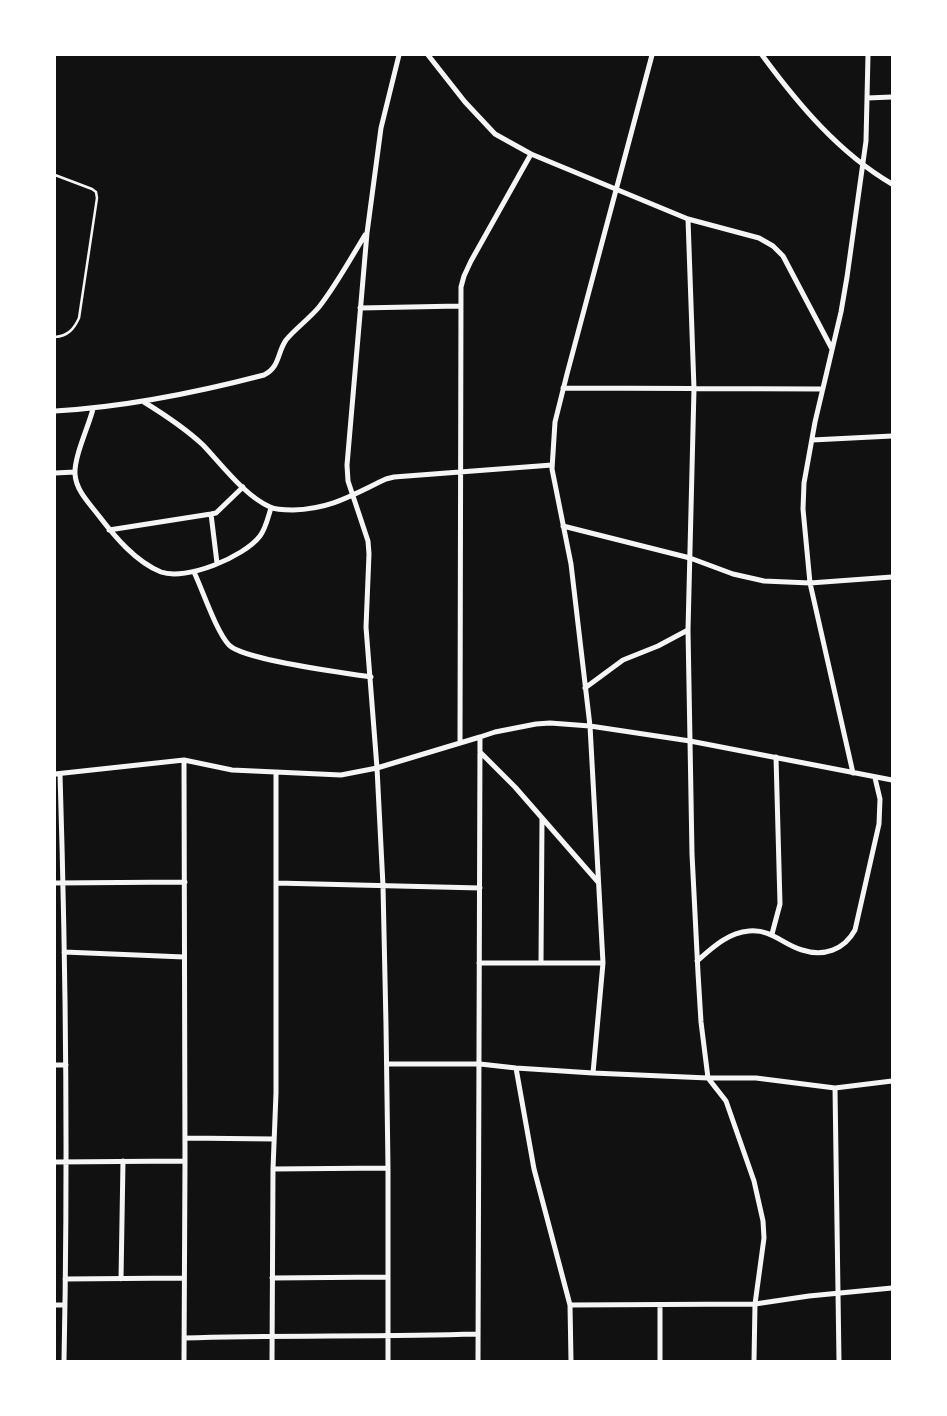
<!DOCTYPE html>
<html>
<head>
<meta charset="utf-8">
<style>
  body { margin:0 }
  #map { position:relative; width:947px; height:1416px; overflow:hidden; background:#111; font-family:Signika,sans-serif }
  canvas { display:block }
  .frame { position:absolute; inset:0; border:56px solid #fff; pointer-events:none }
</style>
</head>
<body>
<div id="map">
<canvas width="947" height="1416"></canvas>
<div class="frame"></div>
</div>
<script>
const ctx = document.querySelector('canvas').getContext('2d');
ctx.lineJoin = 'round';
function trace(path, color, width, dash) {
  ctx.strokeStyle = color;
  ctx.lineWidth = width;
  ctx.lineCap = dash ? 'butt' : 'round';
  ctx.setLineDash(dash || []);
  ctx.stroke(path);
}
trace(new Path2D(`
  M 55,175 L 92,189 L 96,192 L 97,198 L 79,318 C 74,329 68,336 55,337`), '#f5f5f5', 2.5);
trace(new Path2D(`
  M 428,55 L 465,102 L 495,134 L 531,154 L 688,219 L 759,238 L 773,246 L 783,256 L 832,349
  M 762,55 C 798,104 839,153 892,184
  M 867,98 L 892,97
  M 688,219 L 694,389 L 688,630 L 690,741 L 692,854 L 698,973 L 701,1022 L 708,1078 L 726,1101 L 754,1181 L 763,1221 L 764,1238 L 755,1304 L 754,1361
  M 360,308 L 460,306
  M 563,388 L 822,389
  M 144,402 C 165,415 185,428 203,445 C 222,465 245,496 270,507 C 276,510 286,510 293,510 C 331,509 352,495 386,479 L 394,477 L 552,465
  M 93,409 C 88,428 74,457 75,474 C 76,491 90,504 99,516 C 115,537 136,562 161,572 C 186,581 244,557 260,536 C 266,528 268,517 271,508
  M 55,411 C 126,407 195,393 264,375 C 280,367 277,353 286,340 C 296,328 309,319 319,307 C 335,287 351,258 365,235
  M 812,440 L 892,436
  M 55,473 L 75,472
  M 211,514 L 217,563
  M 563,526 L 690,558 L 733,574 L 764,581 L 810,583 L 892,577
  M 109,530 L 211,514 L 216,513 L 243,487
  M 194,572 C 203,591 216,631 229,645 C 243,660 345,673 371,677
  M 585,688 L 623,660 L 658,646 L 688,630
  M 460,743 L 461,287 L 464,276 L 471,261 L 531,154
  M 480,752 L 515,787 L 598,882
  M 184,760 L 185,1161 L 184,1361
  M 853,773 L 810,583 L 803,509 L 804,483 L 815,422 L 841,312 L 847,277 L 866,141 L 868,55
  M 55,774 L 184,760 L 232,770 L 341,775 L 377,768 L 480,737
  M 60,774 C 66,970 68,1165 64,1361
  M 55,883 L 185,882
  M 276,883 L 480,888
  M 772,934 L 780,904 L 776,757
  M 64,952 L 184,957
  M 697,961 C 712,948 727,933 749,931 C 772,929 782,944 802,950 C 824,957 844,950 855,930 L 879,824 L 880,799 L 875,778
  M 479,963 L 603,963
  M 541,963 L 542,819
  M 387,1064 L 480,1064 L 516,1068 L 593,1073 L 708,1078 L 756,1078 L 835,1088 L 892,1081
  M 55,1065 L 66,1065
  M 516,1068 L 534,1169 L 570,1305 L 571,1361
  M 593,1073 L 603,963 L 590,726 L 571,564 L 552,469 L 555,422 L 567,374 L 652,55
  M 835,1088 L 839,1361
  M 185,1138 L 274,1139
  M 55,1162 L 185,1161
  M 273,1169 L 388,1168
  M 272,1278 L 387,1277
  M 65,1279 L 183,1278
  M 121,1279 L 123,1161
  M 55,1305 L 65,1305
  M 570,1305 L 755,1304 L 809,1296 L 892,1288
  M 184,1338 C 282,1335 379,1337 477,1334
  M 272,1361 L 273,1169 L 276,1093 L 276,773
  M 388,1361 L 388,1168 L 386,1025 L 383,886 L 377,768 L 366,627 L 369,554 L 368,541 L 348,481 L 347,465 L 367,233 L 381,128 L 399,55
  M 478,1361 L 480,737 L 495,732 L 536,724 L 550,723 L 590,726 L 690,741 L 892,780
  M 660,1361 L 660,1306`), '#f5f5f5', 5);
</script>
</body>
</html>
